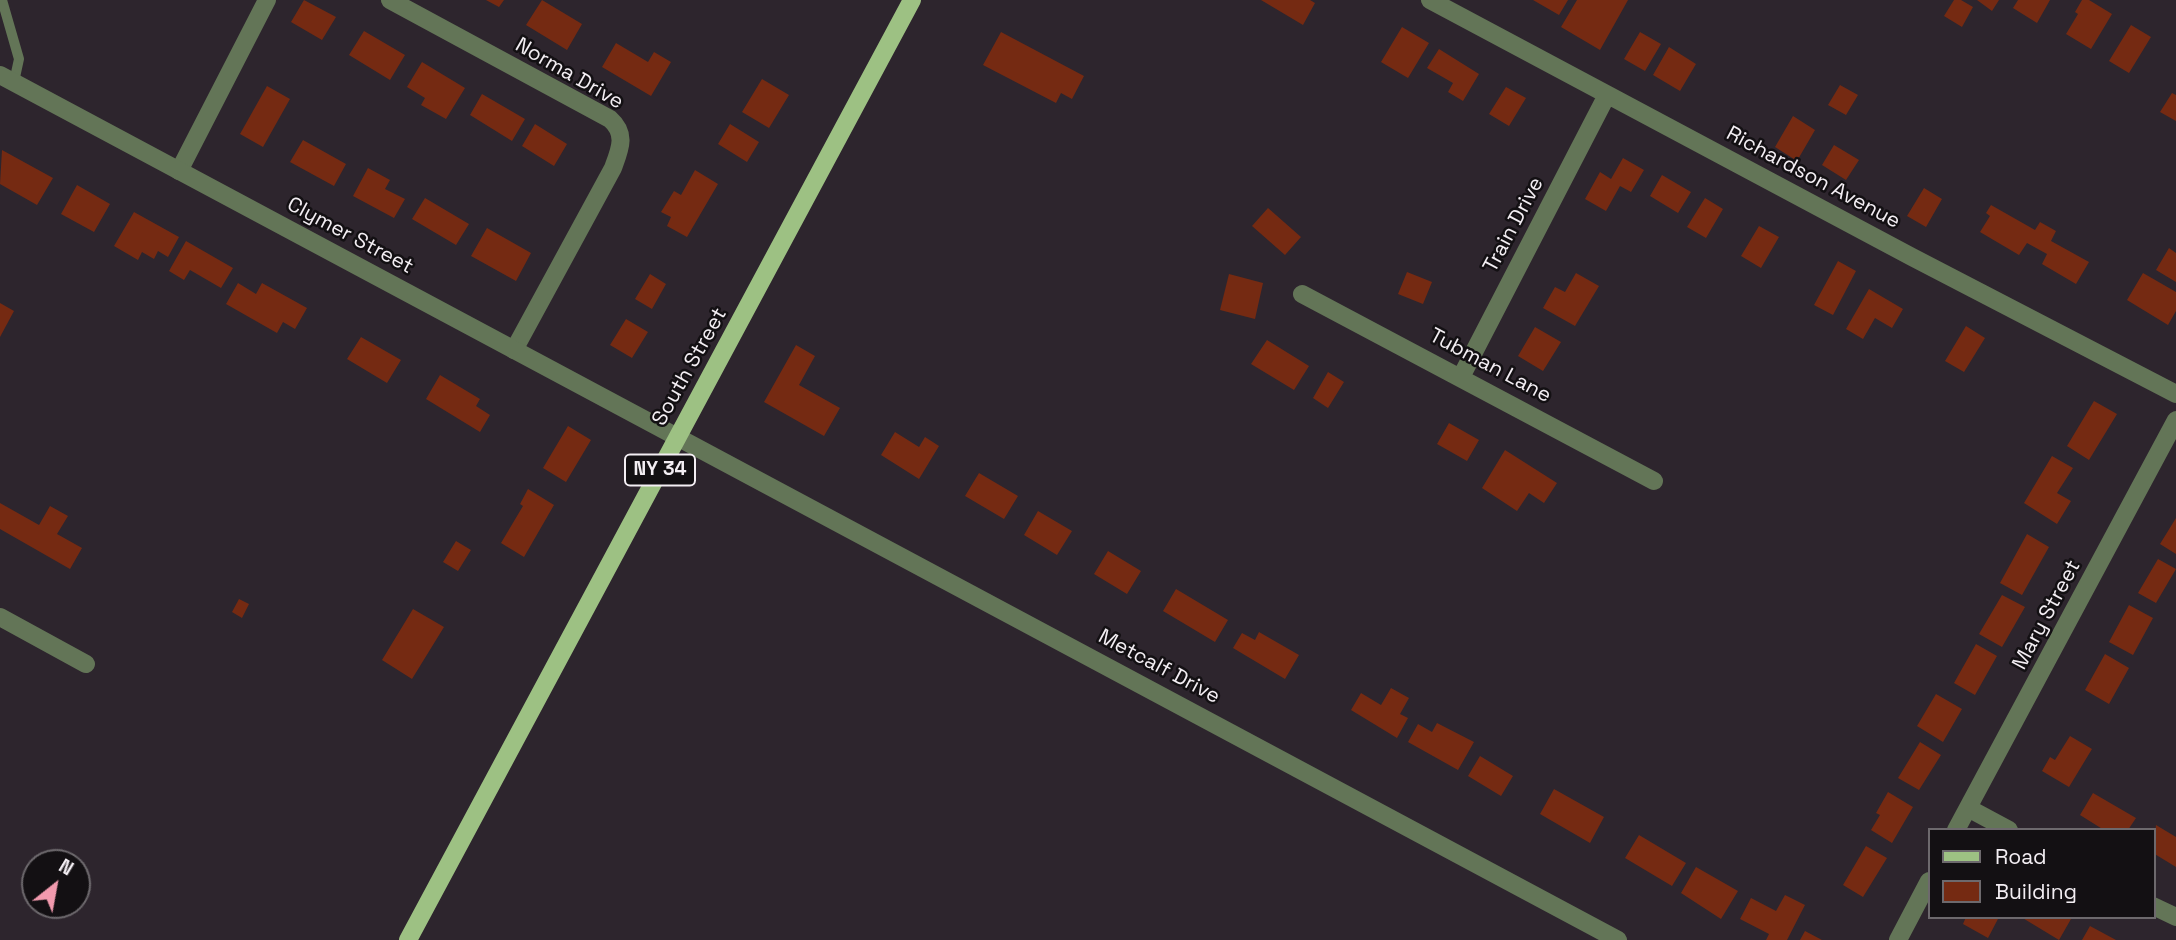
<!DOCTYPE html>
<html>
<head>
<meta charset="utf-8">
<style>
  body { margin:0 }
  #map { position:relative; width:2176px; height:940px; overflow:hidden; background:#2d252d; font-family:"Space Grotesk",sans-serif }
  canvas { display:block }
  .legend { position:absolute; left:1928px; top:828px; width:228px; height:91px; box-sizing:border-box; background:#131013; border:2px solid #6d696d; margin:0; padding:9px 12px; list-style:none; font-size:21px; color:#f3eef3 }
  .legend li { display:flex; align-items:center; gap:14px; height:35px }
  .legend b { width:35px; border:2px solid #6d696d }
  .north { position:absolute; left:21px; top:849px; width:70px; height:70px; box-sizing:border-box; background:#131013; border:2px solid #6d696d; border-radius:50%; rotate:31deg; font-size:19px; font-weight:700; line-height:28px; text-align:center; color:#f3eef3 }
  .north::after { content:''; display:block; margin:auto; width:24px; height:32px; background:#f29aae; clip-path:polygon(50% 0,100% 100%,50% 72%,0 100%) }
</style>
</head>
<body>
<div id="map">
<canvas width="2176" height="940"></canvas>
<ul class="legend">
<li><b style="height:9px;background:#9dc183"></b>Road</li>
<li><b style="height:19px;background:#752a12"></b>Building</li>
</ul>
<div class="north">N</div>
</div>
<script>
const ctx = document.querySelector('canvas').getContext('2d');
ctx.lineJoin = 'round';
function paint(path, color) {
  ctx.fillStyle = color;
  ctx.fill(path, 'evenodd');
}
function trace(path, color, width, dash) {
  ctx.strokeStyle = color;
  ctx.lineWidth = width;
  ctx.lineCap = dash ? 'butt' : 'round';
  ctx.setLineDash(dash || []);
  ctx.stroke(path);
}
function drawText(font, color, halo, rows, align = 'center') {
  ctx.font = font + ' "Space Grotesk",sans-serif';
  ctx.lineWidth = 5;
  ctx.setLineDash([]);
  ctx.textBaseline = 'middle';
  ctx.strokeStyle = halo;
  ctx.fillStyle = color;
  for (const [text, x, y, turn = 0] of rows) {
    ctx.save();
    ctx.translate(x, y);
    ctx.rotate((+turn || 0) * Math.PI / 180);
    ctx.textAlign = isNaN(turn) ? turn : align;
    if (halo) ctx.strokeText(text, 0, 0);
    ctx.fillText(text, 0, 0);
    ctx.restore();
  }
}
paint(new Path2D(`
  M 304,0 L 336,17 L 322,40 L 291,22 Z
  M 486,0 L 504,0 L 499,7 Z
  M 542,0 L 582,24 L 567,50 L 526,25 Z
  M 1261,0 L 1310,0 L 1315,3 L 1303,25 Z
  M 1533,0 L 1568,0 L 1559,15 Z
  M 1577,0 L 1628,0 L 1600,50 L 1561,27 Z
  M 1954,0 L 1961,0 L 1973,7 L 1962,27 L 1944,16 Z
  M 1977,0 L 1999,0 L 1992,11 Z
  M 2018,0 L 2050,0 L 2037,23 L 2013,8 Z
  M 2082,0 L 2089,0 L 2112,14 L 2091,49 L 2066,34 L 2078,14 L 2075,12 Z
  M 2131,25 L 2151,37 L 2129,73 L 2109,61 Z
  M 1402,27 L 1429,43 L 1408,78 L 1381,62 Z
  M 364,31 L 405,55 L 390,80 L 349,55 Z
  M 1001,32 L 1084,76 L 1072,99 L 1061,93 L 1056,103 L 983,65 Z
  M 1640,32 L 1661,44 L 1645,71 L 1624,59 Z
  M 616,43 L 648,62 L 654,52 L 671,62 L 651,96 L 602,67 Z
  M 1669,47 L 1696,64 L 1680,91 L 1653,75 Z
  M 1439,49 L 1479,74 L 1463,101 L 1448,92 L 1453,83 L 1427,68 Z
  M 422,62 L 465,88 L 446,119 L 421,105 L 425,98 L 407,87 Z
  M 762,79 L 789,95 L 769,128 L 742,112 Z
  M 1840,85 L 1858,95 L 1846,115 L 1828,105 Z
  M 267,86 L 290,99 L 263,147 L 240,134 Z
  M 1506,87 L 1526,98 L 1509,126 L 1489,114 Z
  M 2172,93 L 2176,95 L 2176,121 L 2160,112 Z
  M 482,94 L 525,119 L 512,141 L 470,115 Z
  M 1793,116 L 1815,130 L 1797,161 L 1775,147 Z
  M 535,124 L 567,144 L 554,166 L 522,146 Z
  M 730,124 L 759,142 L 747,162 L 718,144 Z
  M 303,140 L 346,164 L 334,186 L 290,162 Z
  M 1834,145 L 1859,160 L 1846,180 L 1822,165 Z
  M 2,150 L 53,178 L 37,205 L 0,184 Z
  M 1623,158 L 1644,170 L 1631,192 L 1620,186 L 1606,211 L 1585,199 L 1600,172 L 1611,179 Z
  M 368,168 L 390,180 L 385,189 L 405,199 L 394,218 L 353,196 Z
  M 695,170 L 718,184 L 687,237 L 667,226 L 671,217 L 661,212 L 674,191 L 681,195 Z
  M 1662,175 L 1691,192 L 1678,213 L 1650,196 Z
  M 77,185 L 110,204 L 94,232 L 61,214 Z
  M 1924,188 L 1942,199 L 1926,227 L 1907,216 Z
  M 425,198 L 469,224 L 456,245 L 412,219 Z
  M 1705,198 L 1723,209 L 1706,238 L 1687,227 Z
  M 1991,205 L 2035,230 L 2040,222 L 2056,231 L 2051,241 L 2089,262 L 2076,284 L 2042,264 L 2047,254 L 2027,243 L 2019,255 L 1980,232 L 1990,216 L 1986,213 Z
  M 1268,208 L 1301,237 L 1285,255 L 1252,226 Z
  M 134,212 L 179,237 L 168,257 L 158,251 L 154,259 L 142,252 L 138,260 L 114,246 Z
  M 1759,226 L 1779,237 L 1761,268 L 1741,256 Z
  M 487,228 L 531,253 L 516,281 L 471,256 Z
  M 186,241 L 233,268 L 221,288 L 190,270 L 184,280 L 169,271 Z
  M 2169,248 L 2176,253 L 2176,282 L 2156,270 Z
  M 1838,261 L 1856,271 L 1833,315 L 1814,305 Z
  M 1407,272 L 1432,282 L 1423,304 L 1398,294 Z
  M 1576,273 L 1599,286 L 1575,326 L 1543,308 L 1555,287 L 1565,292 Z
  M 2143,273 L 2176,292 L 2176,311 L 2168,325 L 2127,300 Z
  M 650,274 L 666,284 L 652,309 L 635,299 Z
  M 1229,274 L 1263,283 L 1255,319 L 1220,310 Z
  M 238,283 L 256,294 L 262,283 L 307,308 L 295,329 L 283,322 L 277,333 L 226,304 Z
  M 1869,289 L 1903,309 L 1892,328 L 1875,318 L 1863,339 L 1846,329 Z
  M 0,303 L 14,311 L 0,337 Z
  M 626,319 L 648,332 L 632,358 L 610,345 Z
  M 1966,326 L 1985,338 L 1964,372 L 1945,361 Z
  M 1535,327 L 1561,342 L 1543,371 L 1518,356 Z
  M 361,337 L 401,360 L 387,383 L 347,359 Z
  M 1267,340 L 1309,366 L 1294,390 L 1251,364 Z
  M 796,345 L 815,356 L 799,385 L 840,408 L 824,436 L 764,402 Z
  M 1328,372 L 1344,382 L 1328,408 L 1313,398 Z
  M 440,375 L 480,399 L 476,406 L 490,415 L 480,432 L 426,399 Z
  M 2094,401 L 2117,414 L 2089,460 L 2067,446 Z
  M 1449,423 L 1479,440 L 1467,461 L 1437,444 Z
  M 568,426 L 591,440 L 566,482 L 543,468 Z
  M 895,432 L 919,447 L 925,437 L 939,446 L 919,479 L 881,455 Z
  M 1505,450 L 1557,483 L 1544,503 L 1529,493 L 1517,511 L 1482,488 Z
  M 2052,456 L 2073,468 L 2057,493 L 2071,501 L 2057,524 L 2024,503 Z
  M 979,473 L 1018,496 L 1004,519 L 965,496 Z
  M 528,489 L 554,505 L 524,557 L 501,543 L 523,506 L 520,504 Z
  M 0,503 L 39,525 L 50,506 L 68,516 L 57,534 L 82,548 L 70,569 L 0,529 Z
  M 1038,511 L 1072,531 L 1057,555 L 1024,535 Z
  M 2176,518 L 2176,554 L 2160,544 Z
  M 2027,534 L 2049,547 L 2022,595 L 2000,583 Z
  M 456,541 L 471,550 L 458,571 L 443,562 Z
  M 1108,551 L 1141,571 L 1127,594 L 1094,574 Z
  M 2158,559 L 2176,569 L 2156,603 L 2138,593 Z
  M 1176,589 L 1228,620 L 1215,642 L 1163,611 Z
  M 2002,595 L 2025,607 L 2002,647 L 1979,634 Z
  M 239,599 L 249,604 L 242,618 L 232,612 Z
  M 2129,605 L 2153,618 L 2133,655 L 2109,642 Z
  M 413,609 L 444,627 L 412,679 L 382,660 Z
  M 1259,632 L 1299,655 L 1285,679 L 1233,648 L 1242,633 L 1255,640 Z
  M 1976,644 L 1997,656 L 1975,695 L 1954,683 Z
  M 2105,654 L 2129,668 L 2109,704 L 2085,690 Z
  M 1391,688 L 1409,698 L 1400,714 L 1408,718 L 1397,738 L 1351,710 L 1361,693 L 1381,705 Z
  M 1936,694 L 1962,709 L 1943,742 L 1917,726 Z
  M 1437,723 L 1474,742 L 1458,770 L 1408,742 L 1418,724 L 1432,732 Z
  M 2070,736 L 2092,749 L 2069,787 L 2042,771 L 2050,757 L 2055,760 Z
  M 1920,742 L 1941,755 L 1919,790 L 1898,778 Z
  M 1480,756 L 1513,776 L 1501,796 L 1468,776 Z
  M 1554,789 L 1604,817 L 1590,843 L 1540,814 Z
  M 1888,792 L 1913,807 L 1892,843 L 1871,830 L 1880,815 L 1876,813 Z
  M 2093,793 L 2136,818 L 2128,830 L 2104,830 L 2080,815 Z
  M 2156,825 L 2176,837 L 2176,867 L 2153,853 Z
  M 1639,835 L 1686,863 L 1672,886 L 1625,858 Z
  M 1866,846 L 1887,858 L 1863,897 L 1843,885 Z
  M 1696,867 L 1738,891 L 1721,919 L 1681,893 Z
  M 1785,895 L 1805,905 L 1787,940 L 1766,940 L 1769,934 L 1740,919 L 1751,898 L 1776,911 Z
  M 1966,917 L 1999,917 L 1988,938 L 1963,924 Z
  M 2021,917 L 2068,917 L 2071,919 L 2059,940 Z
  M 2090,926 L 2116,940 L 2082,940 Z
  M 1805,931 L 1822,940 L 1800,940 Z`), '#752a12');
trace(new Path2D(`
  M 2,0 L 19,59 L 14,82`), '#637557', 10);
trace(new Path2D(`
  M 390,0 L 610,119 C 627,134 620,149 613,168 L 514,350
  M 1430,0 L 1912,257 L 2176,394
  M 179,171 L 267,0
  M 1302,294 L 1654,481
  M 1461,377 L 1607,95
  M 0,617 L 86,664
  M 1968,808 L 2009,830
  M 1956,830 L 2176,420
  M 2153,906 L 2176,917
  M 1898,940 L 1929,881`), '#637557', 18);
trace(new Path2D(`
  M 0,75 L 1618,940`), '#637557', 18);
trace(new Path2D(`
  M 408,940 L 912,0`), '#9dc183', 18);
for (const [x, y, w] of [
  [660,470,70]
]) {
  const box = new Path2D();
  box.roundRect(x - w / 2, y - 15.5, w, 31, 5);
  ctx.fillStyle = '#131013';
  ctx.fill(box);
  trace(box, '#f3eef3', 2);
}
drawText('bold 19px', '#f3eef3', null, [
  ["NY 34",660,470]
]);
drawText('21px', '#f3eef3', '#131013', [
  ["Norma Drive",569,74,30],
  ["Richardson Avenue",1813,178,28],
  ["Train Drive",1514,225,-62],
  ["Clymer Street",350,236,28],
  ["Tubman Lane",1490,366,28],
  ["South Street",690,367,-61],
  ["Mary Street",2047,615,-62],
  ["Metcalf Drive",1159,667,28]
]);
</script>
</body>
</html>
